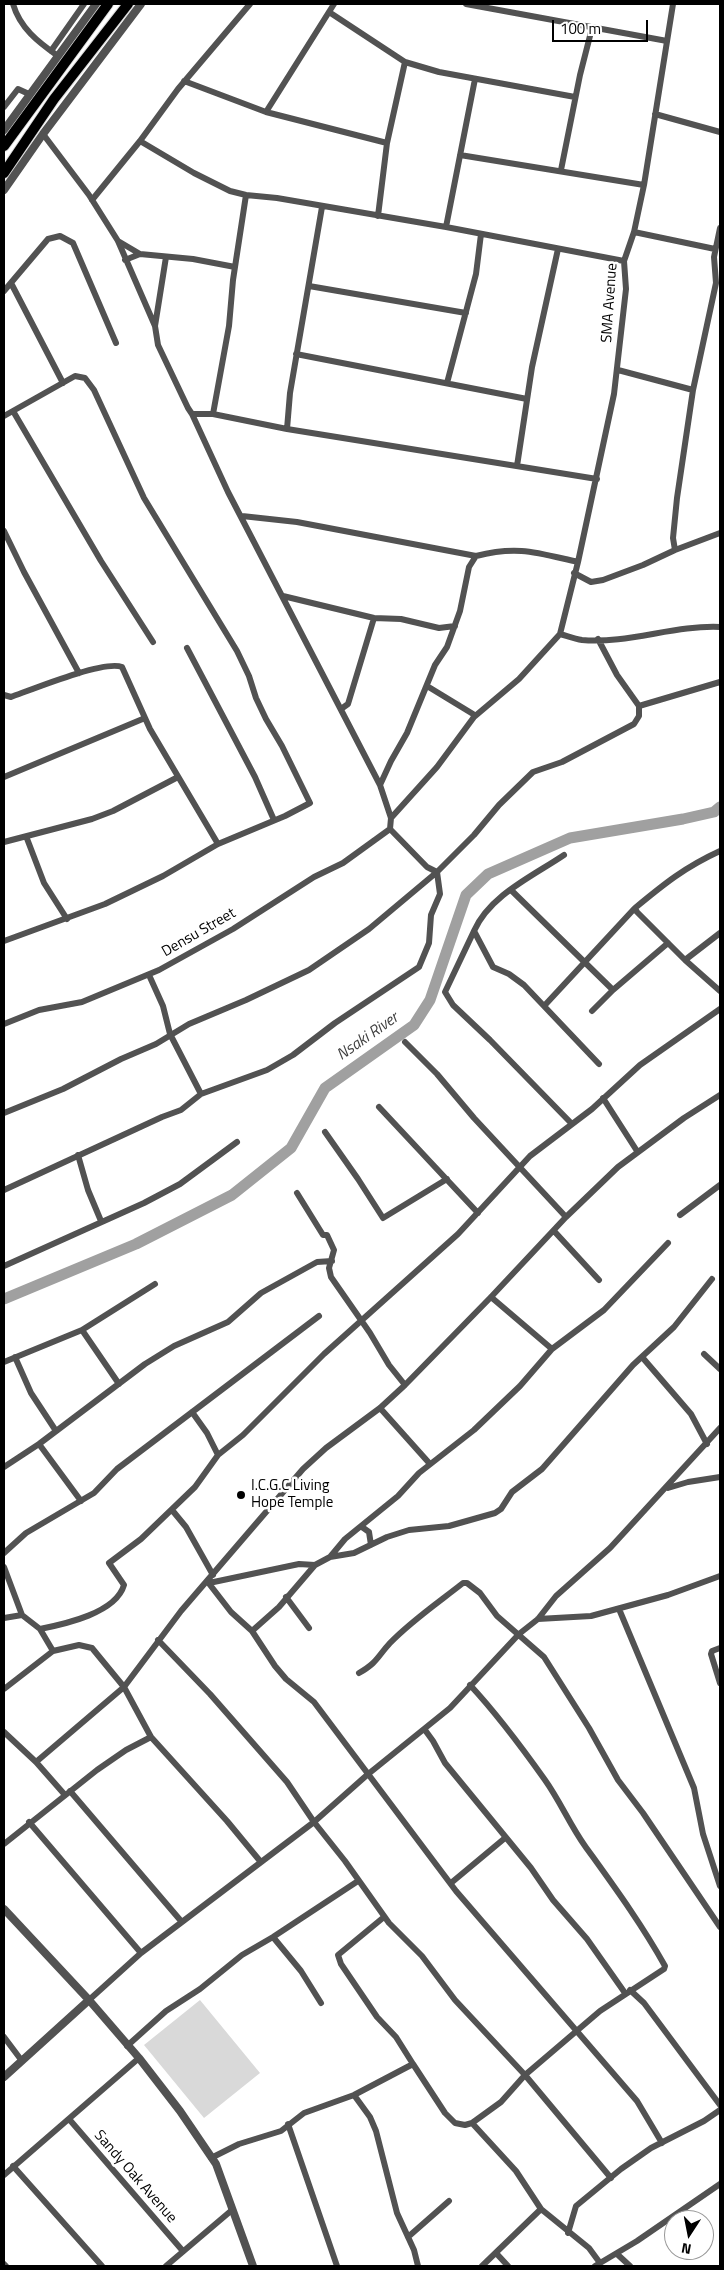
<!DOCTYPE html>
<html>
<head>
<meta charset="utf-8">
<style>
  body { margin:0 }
  #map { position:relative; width:724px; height:2270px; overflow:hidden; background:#fff; font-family:"Titillium Web",sans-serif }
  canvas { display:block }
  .frame { position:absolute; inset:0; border:5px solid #000; pointer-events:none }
  .north { position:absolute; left:664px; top:2210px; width:50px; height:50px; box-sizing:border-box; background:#fff; border:1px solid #999; border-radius:50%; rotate:191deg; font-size:14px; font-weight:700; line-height:20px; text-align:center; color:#000 }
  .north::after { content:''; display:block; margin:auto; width:18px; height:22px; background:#000; clip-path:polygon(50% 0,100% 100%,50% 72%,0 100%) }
  .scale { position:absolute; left:552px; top:20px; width:96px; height:22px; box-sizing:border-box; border:2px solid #000; border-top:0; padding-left:6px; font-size:15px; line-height:18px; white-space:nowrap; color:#000; -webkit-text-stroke:4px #fff; paint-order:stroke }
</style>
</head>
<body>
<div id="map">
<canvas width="724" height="2270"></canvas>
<div class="frame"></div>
<div class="north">N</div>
<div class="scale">100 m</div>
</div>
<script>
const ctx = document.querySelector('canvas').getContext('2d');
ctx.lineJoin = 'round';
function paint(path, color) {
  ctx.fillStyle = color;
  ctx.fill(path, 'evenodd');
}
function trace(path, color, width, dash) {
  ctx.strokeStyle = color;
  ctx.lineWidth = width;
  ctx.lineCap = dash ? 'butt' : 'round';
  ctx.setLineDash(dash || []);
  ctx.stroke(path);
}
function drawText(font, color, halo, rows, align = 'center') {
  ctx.font = font + ' "Titillium Web",sans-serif';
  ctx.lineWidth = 5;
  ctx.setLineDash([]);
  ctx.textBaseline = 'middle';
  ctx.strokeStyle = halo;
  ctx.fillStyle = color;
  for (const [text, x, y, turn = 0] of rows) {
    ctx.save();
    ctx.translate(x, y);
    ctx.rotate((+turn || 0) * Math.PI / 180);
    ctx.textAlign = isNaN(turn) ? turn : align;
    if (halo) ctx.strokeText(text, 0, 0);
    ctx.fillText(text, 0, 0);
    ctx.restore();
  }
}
paint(new Path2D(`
  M 200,2000 L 260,2073 L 204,2118 L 144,2045 Z`), '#d9d9d9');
trace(new Path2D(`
  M 4,1299 L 136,1244 L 232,1195 L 291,1148 L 325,1088 L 414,1025 L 430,1000 L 466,895 L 488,874 L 570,838 L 683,819 L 714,812 L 720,807`), '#a0a0a0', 11);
const primary = new Path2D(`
  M 4,146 L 108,4
  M 4,173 L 54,99 L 128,4`);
trace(primary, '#dbdbdb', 12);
trace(new Path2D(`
  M 13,4 C 20,28 38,42 58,56
  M 466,4 L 667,41
  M 673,4 L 644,185 L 634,232 L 624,261 L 626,289 L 614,394 L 578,562 L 560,634 C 567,636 575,639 582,640 C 628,644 674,625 720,627
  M 329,12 L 405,62 L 439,72 L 575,97
  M 51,51 L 84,4
  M 184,81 L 266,112 L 387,143
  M 4,107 L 18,89 L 29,94
  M 266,112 L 334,4
  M 655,114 L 720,132
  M 43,134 L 89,195 L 118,241 L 155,326 L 158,345 L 188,408 L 192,414 L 228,492 L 380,785
  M 140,141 L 194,173 L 230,191 L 246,195 L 277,198 L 446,227 L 624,261
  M 460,155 L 644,185
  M 561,170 L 580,75 L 592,28
  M 92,200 L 140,141 L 178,89 L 250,4
  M 378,216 L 387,143 L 405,62
  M 446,227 L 475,79
  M 634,232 L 715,249
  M 118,241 L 140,254
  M 125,260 L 140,254 L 193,259 L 235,267
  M 11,283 L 63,383
  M 309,286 L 466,313
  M 4,291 L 48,239 L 60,236 L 73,243 L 116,343
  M 155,326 L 166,257
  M 296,354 L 527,399
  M 618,370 L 693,390
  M 447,383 L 476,274 L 481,234
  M 13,411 L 101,561 L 153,642
  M 192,414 L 213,414 L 287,429 L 597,479
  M 213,414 L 229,326 L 233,280 L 246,195
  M 4,416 L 75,376 L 85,378 L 94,390 L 144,498 L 237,651 L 249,676 L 256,698 L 266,719 L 282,746 L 310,803 L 285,816 L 218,844 L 163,876 L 105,904 L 4,941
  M 287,429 L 290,393 L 322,207
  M 517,466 L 532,367 L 558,249
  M 242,516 L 297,522 L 476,556
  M 4,531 L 24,572 L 79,673
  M 675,550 L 673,538 L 677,498 L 693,390 L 716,283 L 714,257 L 720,228
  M 574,573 L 591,582 L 603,580 L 643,565 L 675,550 L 720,533
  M 283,596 L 374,618 L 401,619 L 439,628 L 455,626
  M 187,648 L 255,777 L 274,820
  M 4,695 L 11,697 C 33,689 104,660 122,667 L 150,729 L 218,844
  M 639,706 L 720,682
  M 341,709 L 348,704 L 374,618
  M 474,717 L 519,679 L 560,634
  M 4,777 L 145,718
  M 391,818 L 437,767 L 474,717 L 473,714 L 427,686
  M 390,829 L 427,867 L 437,872 L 474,835 L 499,805 L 533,772 L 562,762 L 634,724 L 639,716 L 639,706 L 617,675 L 598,639
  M 390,829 L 391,818 L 380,785 L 391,761 L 407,733 L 435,665 L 447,647 L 460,611 L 469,567 L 476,556 C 518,545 538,553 578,562
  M 26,836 L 44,883 L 67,919
  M 4,842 L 92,819 L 113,811 L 178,777
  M 564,855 C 533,876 490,895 474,931 L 493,967 L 509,974 L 524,985 L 599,1064
  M 511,890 L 613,990
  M 637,912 L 635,908 C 664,884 685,867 720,851
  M 474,931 L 445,992 L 453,1005 L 490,1040 L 572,1124
  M 685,960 L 720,933
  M 149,975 L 163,1006 L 170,1034 L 201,1094
  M 545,1005 L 634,909 L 685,960 L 720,991
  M 592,1011 L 613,990 L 668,943
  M 4,1024 L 39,1010 L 82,1002 L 159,970 L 233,929 L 314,877 L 343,863 L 390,829
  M 405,1042 L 437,1074 L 474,1118 L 566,1217
  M 603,1098 L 637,1151
  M 379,1107 L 478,1213
  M 4,1113 L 63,1089 L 121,1059 L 156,1044 L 189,1024 L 246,1000 L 309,970 L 369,929 L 437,872
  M 325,1132 L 358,1179 L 383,1218 L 447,1179
  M 78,1155 L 88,1190 L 101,1221
  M 4,1190 L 162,1117 L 181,1110 L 201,1094 L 267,1070 L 293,1055 L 335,1023 L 419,967 L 429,943 L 431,915 L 440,894 L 437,872
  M 297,1193 L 323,1235 L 327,1235 L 334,1250 L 329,1268 L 331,1277 L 370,1333 L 389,1365 L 405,1385
  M 680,1215 L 720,1185
  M 554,1231 L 599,1280
  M 4,1266 L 144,1203 L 180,1184 L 237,1142
  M 491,1297 L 552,1349
  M 82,1330 L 119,1384
  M 704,1354 L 720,1369
  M 15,1357 L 31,1393 L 56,1431
  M 642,1357 L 691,1414 L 707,1444
  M 4,1362 L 82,1330 L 155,1284
  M 380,1408 L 430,1464
  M 192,1412 L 207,1433 L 218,1455
  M 39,1444 L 81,1501
  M 4,1467 L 39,1444 L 145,1364 L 174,1346 L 228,1322 L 261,1293 L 317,1262 L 332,1261
  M 668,1488 L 688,1482 L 720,1477
  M 172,1510 L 186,1527 L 213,1575
  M 362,1527 L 369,1532 L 371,1545
  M 4,1553 L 26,1533 L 94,1493 L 117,1469 L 319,1316
  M 330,1557 L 354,1553 L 387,1537 L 409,1530 L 449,1526 L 495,1513 L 501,1509 L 512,1492 L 542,1469 L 633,1365 L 674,1327 L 712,1279
  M 4,1567 L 22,1615 L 40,1629 L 53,1651
  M 207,1581 L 231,1612 L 252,1631 L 275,1666 L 286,1679 L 314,1702 L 456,1891 L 637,2101 L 662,2143
  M 209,1583 L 299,1564 L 315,1565
  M 286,1597 L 309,1628
  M 619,1609 L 694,1788 L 703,1834 L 720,1886
  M 4,1618 L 22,1615
  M 538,1619 L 591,1616 L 668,1595 L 720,1576
  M 40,1629 C 65,1624 116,1613 124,1585 L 109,1563 L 141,1539 L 195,1487 L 218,1455 L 243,1435 L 324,1354 L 458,1234 L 530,1156 L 592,1109 L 640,1065 L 720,1009
  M 252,1631 L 279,1607 L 315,1565 L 330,1557 L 345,1539 L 398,1496 L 419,1473 L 474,1430 L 520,1386 L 552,1349 L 604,1310 L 668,1243
  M 158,1640 L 210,1694 L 287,1782 L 314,1822 L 345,1861 L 389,1923 L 422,1956 L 455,2000 L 525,2075 L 611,2178
  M 720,1648 L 712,1651 L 711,1654 L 720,1683
  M 359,1673 C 378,1662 377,1657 390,1643 C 411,1621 439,1602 463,1583 L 467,1583 L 480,1593 L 497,1616 L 544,1657 L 589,1728 L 618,1780 L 643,1813 L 720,1927
  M 4,1689 L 53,1651 L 79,1645 L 92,1648 L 124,1687 L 151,1737 L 227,1821 L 260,1861
  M 425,1730 L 433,1741 L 445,1763 L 531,1868 L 553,1900 L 587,1939 L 625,1993
  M 4,1732 L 36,1762 L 65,1795
  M 36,1762 L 124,1687 L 181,1611 L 303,1469 L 326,1448 L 380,1408 L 405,1385 L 491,1297 L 566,1217 L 618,1167 L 684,1118 L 720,1095
  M 70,1791 L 181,1921
  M 29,1822 L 141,1953
  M 4,1844 L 97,1770 L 126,1750 L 151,1737
  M 451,1883 L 505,1838
  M 384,1917 L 338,1955 L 341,1964 L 377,2017 L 396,2037 L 413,2064
  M 273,1937 L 301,1971 L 321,2003
  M 630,1990 L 644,2003 L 720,2105
  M 89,2000 L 141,1953 L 314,1822 L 367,1775 L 450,1708 L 519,1634 L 538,1619 L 556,1596 L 610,1548 L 720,1428
  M 4,2037 L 22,2061
  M 127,2046 L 166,2011 L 200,1989 L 242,1955 L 273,1937 L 358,1881
  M 354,2095 L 370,2117 L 376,2131 L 397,2213 L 414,2250 L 418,2266
  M 69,2119 L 182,2250
  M 472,2123 L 516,2171 L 541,2209 L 589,2248 L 600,2263
  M 288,2124 L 337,2266
  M 211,2158 L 239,2144 L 281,2131 L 304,2113 L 354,2095 L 413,2064 L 445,2113 L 455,2123 L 465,2125 L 472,2123 L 501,2102 L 525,2075 L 600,2011 L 664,1969 L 665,1966 C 641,1923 613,1885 585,1846 C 570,1825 560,1801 545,1780 C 523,1749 496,1713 470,1685
  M 13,2166 L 102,2266
  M 4,2175 L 139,2058
  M 568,2233 L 576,2206 L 621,2169 L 651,2148 L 704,2121 L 720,2110
  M 408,2237 L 449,2201
  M 496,2253 L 508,2266
  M 617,2254 L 630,2266
  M 4,2264 L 6,2266
  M 166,2266 L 232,2210
  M 482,2266 L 541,2209
  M 595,2266 L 637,2241 L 720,2184`), '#525252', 6);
trace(new Path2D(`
  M 4,130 L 96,4
  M 4,190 L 43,134 L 141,4
  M 4,1909 L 89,2000 L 139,2058 L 180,2111 L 216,2164 L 253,2266
  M 4,2077 L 89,2000`), '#525252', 8);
trace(primary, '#000', 10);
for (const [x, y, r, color] of [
  [241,1495,5,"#000"]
]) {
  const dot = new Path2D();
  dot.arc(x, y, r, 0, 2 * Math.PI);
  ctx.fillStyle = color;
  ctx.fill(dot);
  trace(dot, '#fff', 2);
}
drawText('15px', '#000', '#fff', [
  ["SMA Avenue",610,303,-86],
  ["Densu Street",199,933,-30],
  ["Sandy Oak Avenue",135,2177,49]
]);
drawText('15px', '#000', '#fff', [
  ["I.C.G.C Living",251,1486],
  ["Hope Temple",251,1503]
], 'left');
drawText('italic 16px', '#414141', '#fff', [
  ["Nsaki River",368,1037,-35]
]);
</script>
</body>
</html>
